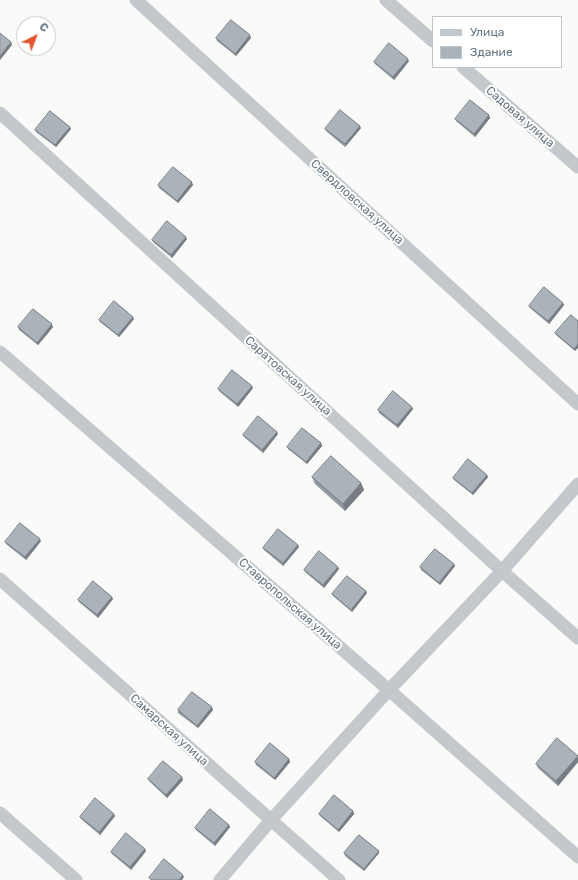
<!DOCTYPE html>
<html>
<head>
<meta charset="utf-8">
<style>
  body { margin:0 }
  #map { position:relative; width:578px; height:880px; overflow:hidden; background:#fafaf8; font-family:Rubik,sans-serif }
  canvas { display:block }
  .legend { position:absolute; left:432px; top:16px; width:130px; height:52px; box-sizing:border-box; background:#fff; border:1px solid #c1c8cd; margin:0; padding:5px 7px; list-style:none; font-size:12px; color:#657683 }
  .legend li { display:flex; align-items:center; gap:8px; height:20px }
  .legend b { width:20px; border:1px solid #c1c8cd }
  .north { position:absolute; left:16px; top:16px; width:40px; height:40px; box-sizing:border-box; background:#fff; border:1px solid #c1c8cd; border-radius:50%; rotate:42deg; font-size:11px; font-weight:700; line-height:16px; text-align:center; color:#657683 }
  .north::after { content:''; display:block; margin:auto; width:14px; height:18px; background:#e4572e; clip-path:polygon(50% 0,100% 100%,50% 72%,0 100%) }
</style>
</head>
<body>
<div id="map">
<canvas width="578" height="880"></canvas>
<ul class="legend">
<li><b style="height:5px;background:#c3c8cc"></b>Улица</li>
<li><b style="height:11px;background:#aab3b9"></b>Здание</li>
</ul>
<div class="north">С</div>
</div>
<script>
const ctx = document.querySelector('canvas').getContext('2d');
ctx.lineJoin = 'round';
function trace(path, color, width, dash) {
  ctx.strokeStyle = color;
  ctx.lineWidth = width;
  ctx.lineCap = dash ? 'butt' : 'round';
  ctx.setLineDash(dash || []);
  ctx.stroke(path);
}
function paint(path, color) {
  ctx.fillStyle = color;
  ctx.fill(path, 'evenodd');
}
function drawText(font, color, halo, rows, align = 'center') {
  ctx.font = font + ' Rubik,sans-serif';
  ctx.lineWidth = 4;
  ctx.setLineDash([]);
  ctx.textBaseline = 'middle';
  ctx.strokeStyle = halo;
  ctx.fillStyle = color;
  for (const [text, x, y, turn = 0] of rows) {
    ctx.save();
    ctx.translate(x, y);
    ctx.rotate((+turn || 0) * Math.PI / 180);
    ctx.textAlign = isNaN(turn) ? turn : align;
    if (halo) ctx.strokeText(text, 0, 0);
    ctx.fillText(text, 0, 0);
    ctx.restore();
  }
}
trace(new Path2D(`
  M 136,0 L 578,404
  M 386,0 L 433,41
  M 463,67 L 578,167
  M 0,113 L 502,571 L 578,638
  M 0,352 L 389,690 L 578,857
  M 0,579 L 271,820 L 339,880
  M 0,813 L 76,880
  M 220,880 L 271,820 L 389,690 L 502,571 L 578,484`), '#c3c8cc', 13);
paint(new Path2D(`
  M 216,38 L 251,38 L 236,56 L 217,41 Z
  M 409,61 L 394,80 L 375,64 L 374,62 Z
  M 489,115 L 490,118 L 475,137 L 456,121 L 455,119 Z
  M 361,128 L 345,147 L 326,131 L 325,129 Z
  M 71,129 L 56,147 L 36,132 L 35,130 Z
  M 158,185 L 193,185 L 178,203 L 159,188 Z
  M 187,239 L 172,258 L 153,242 L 152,240 Z
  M 563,303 L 564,305 L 549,324 L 530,308 L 529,306 Z
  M 571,315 L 575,351 L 556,335 L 555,333 Z
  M 134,319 L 119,337 L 100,322 L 99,320 Z
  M 18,327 L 53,327 L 38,345 L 19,330 Z
  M 253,388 L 238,407 L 219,391 L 218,389 Z
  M 413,409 L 398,428 L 379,413 L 378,410 Z
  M 277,432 L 278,434 L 263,453 L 244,437 L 243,435 Z
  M 321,443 L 322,446 L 307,464 L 288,449 L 287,447 Z
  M 487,475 L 488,477 L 473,495 L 454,480 L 453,478 Z
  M 312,477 L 361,483 L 364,490 L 345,511 L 315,484 Z
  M 41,541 L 26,560 L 6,544 L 5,542 Z
  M 298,545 L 299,547 L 283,566 L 264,550 L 263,548 Z
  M 454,564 L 455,566 L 440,585 L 421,570 L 420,567 Z
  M 338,567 L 339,569 L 324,588 L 305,572 L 304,570 Z
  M 366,591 L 367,593 L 352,612 L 333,596 L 332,594 Z
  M 112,597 L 113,599 L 98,618 L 79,602 L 78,600 Z
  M 178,710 L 213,710 L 198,728 L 178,713 Z
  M 578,756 L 578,762 L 558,786 L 538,768 L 536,764 Z
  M 289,759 L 290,762 L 275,780 L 256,765 L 255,762 Z
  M 182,777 L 183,780 L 167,798 L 149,781 L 148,779 Z
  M 353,811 L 354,814 L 339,832 L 320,816 L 319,814 Z
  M 114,814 L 115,816 L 100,835 L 81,819 L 80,817 Z
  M 229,825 L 230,827 L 215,846 L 196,830 L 195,828 Z
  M 146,851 L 131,870 L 112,854 L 111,852 Z
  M 379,851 L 379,853 L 364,871 L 345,856 L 344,853 Z`), '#929a9f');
paint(new Path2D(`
  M 250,35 L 251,38 L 236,56 L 235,54 Z
  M 11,42 L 12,45 L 0,60 L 0,56 Z
  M 408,59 L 409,61 L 394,80 L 393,77 Z
  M 489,115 L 490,118 L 475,137 L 474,134 Z
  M 360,126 L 361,128 L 345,147 L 345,144 Z
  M 70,127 L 71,129 L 56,147 L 55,145 Z
  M 192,182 L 193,185 L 178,203 L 177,201 Z
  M 186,237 L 187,239 L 172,258 L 171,255 Z
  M 563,303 L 564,305 L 549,324 L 548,321 Z
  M 133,317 L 134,319 L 119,337 L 118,335 Z
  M 52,324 L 53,327 L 38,345 L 37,343 Z
  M 578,344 L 578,348 L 575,351 L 574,349 Z
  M 252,386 L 253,388 L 238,407 L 237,404 Z
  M 412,407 L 413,409 L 398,428 L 397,425 Z
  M 277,432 L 278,434 L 263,453 L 262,450 Z
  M 321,443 L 322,446 L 307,464 L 306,462 Z
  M 487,475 L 488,477 L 473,495 L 472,493 Z
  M 361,483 L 364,490 L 345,511 L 343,504 Z
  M 40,539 L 41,541 L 26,560 L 25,557 Z
  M 298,545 L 299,547 L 283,566 L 283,563 Z
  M 454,564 L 455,566 L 440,585 L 439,583 Z
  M 338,567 L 339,569 L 324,588 L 323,585 Z
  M 366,591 L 367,593 L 352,612 L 351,610 Z
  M 112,597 L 113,599 L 98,618 L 97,615 Z
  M 212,707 L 213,710 L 198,728 L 197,726 Z
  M 578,756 L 578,762 L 558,786 L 556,781 Z
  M 289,759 L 290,762 L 275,780 L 274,778 Z
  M 182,777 L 183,780 L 167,798 L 166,795 Z
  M 353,811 L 354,814 L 339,832 L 338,830 Z
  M 114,814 L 115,816 L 100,835 L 99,832 Z
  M 229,825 L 230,827 L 215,846 L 214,843 Z
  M 145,849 L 146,851 L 131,870 L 130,867 Z
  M 379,851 L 379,853 L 364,871 L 364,869 Z
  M 183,875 L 184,877 L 182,880 L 179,880 Z`), '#777d82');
const building = new Path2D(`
  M 231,20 L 250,35 L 235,54 L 216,38 Z
  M 0,33 L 11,42 L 0,56 Z
  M 389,43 L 408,59 L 393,77 L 374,62 Z
  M 470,100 L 489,115 L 474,134 L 455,119 Z
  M 340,110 L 360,126 L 345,144 L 325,129 Z
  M 50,111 L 70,127 L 55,145 L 35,130 Z
  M 173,167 L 192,182 L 177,201 L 158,185 Z
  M 167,221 L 186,237 L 171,255 L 152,240 Z
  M 544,287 L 563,303 L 548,321 L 529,306 Z
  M 114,301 L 133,317 L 118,335 L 99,320 Z
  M 33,309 L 52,324 L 37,343 L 18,327 Z
  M 571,315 L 578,321 L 578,344 L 574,349 L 555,333 Z
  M 232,370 L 252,386 L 237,404 L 218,389 Z
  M 393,391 L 412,407 L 397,425 L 378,410 Z
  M 258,416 L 277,432 L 262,450 L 243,435 Z
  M 302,428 L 321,443 L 306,462 L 287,447 Z
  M 331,456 L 361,483 L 343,504 L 312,477 Z
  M 468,459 L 487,475 L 472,493 L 453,478 Z
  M 20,523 L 40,539 L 25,557 L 5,542 Z
  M 278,529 L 298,545 L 283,563 L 263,548 Z
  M 435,549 L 454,564 L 439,583 L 420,567 Z
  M 319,551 L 338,567 L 323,585 L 304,570 Z
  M 347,576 L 366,591 L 351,610 L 332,594 Z
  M 93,581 L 112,597 L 97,615 L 78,600 Z
  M 192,692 L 212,707 L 197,726 L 178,710 Z
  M 557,738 L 578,756 L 556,781 L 536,764 Z
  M 270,743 L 289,759 L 274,778 L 255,762 Z
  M 163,761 L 182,777 L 166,795 L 148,779 Z
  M 334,795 L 353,811 L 338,830 L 319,814 Z
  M 95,798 L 114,814 L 99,832 L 80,817 Z
  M 210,809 L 229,825 L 214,843 L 195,828 Z
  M 126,833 L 145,849 L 130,867 L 111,852 Z
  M 359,835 L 379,851 L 364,869 L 344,853 Z
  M 164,859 L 183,875 L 179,880 L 152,880 L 149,878 Z`);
paint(building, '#aab3b9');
trace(building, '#777d82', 1);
drawText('12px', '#657683', '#fff', [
  ["Садовая улица",520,117,41],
  ["Свердловская улица",357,202,42],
  ["Саратовская улица",288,376,42],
  ["Ставропольская улица",290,604,41],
  ["Самарская улица",169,730,42]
]);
</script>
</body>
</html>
